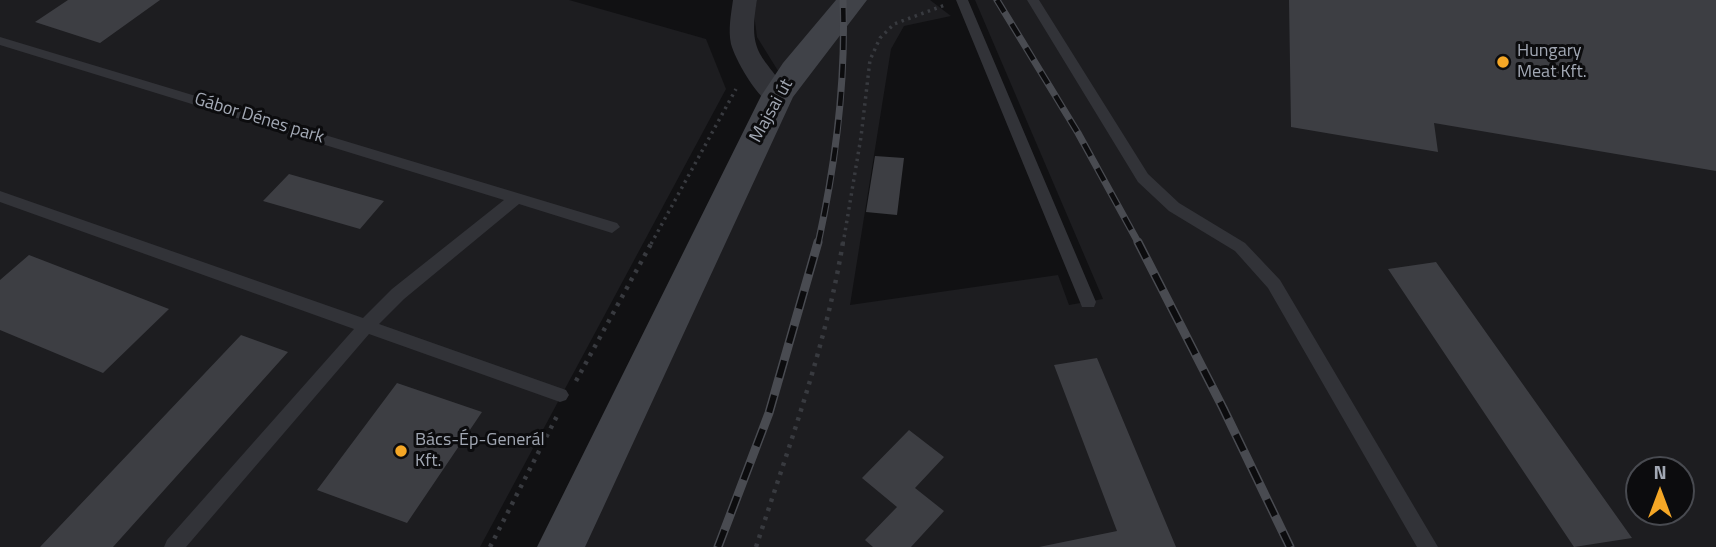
<!DOCTYPE html>
<html>
<head>
<meta charset="utf-8">
<style>
  body { margin:0 }
  #map { position:relative; width:1716px; height:547px; overflow:hidden; background:#111113; font-family:"Titillium Web",sans-serif }
  canvas { display:block }
  .north { position:absolute; left:1625px; top:456px; width:70px; height:70px; box-sizing:border-box; background:#0c0c0e; border:2px solid #484a50; border-radius:50%; rotate:0deg; font-size:19px; font-weight:700; line-height:28px; text-align:center; color:#a2a8b4 }
  .north::after { content:''; display:block; margin:auto; width:24px; height:32px; background:#f5a726; clip-path:polygon(50% 0,100% 100%,50% 72%,0 100%) }
</style>
</head>
<body>
<div id="map">
<canvas width="1716" height="547"></canvas>
<div class="north">N</div>
</div>
<script>
const ctx = document.querySelector('canvas').getContext('2d');
ctx.lineJoin = 'round';
function paint(path, color) {
  ctx.fillStyle = color;
  ctx.fill(path, 'evenodd');
}
function trace(path, color, width, dash) {
  ctx.strokeStyle = color;
  ctx.lineWidth = width;
  ctx.lineCap = dash ? 'butt' : 'round';
  ctx.setLineDash(dash || []);
  ctx.stroke(path);
}
function drawText(font, color, halo, rows, align = 'center') {
  ctx.font = font + ' "Titillium Web",sans-serif';
  ctx.lineWidth = 6;
  ctx.setLineDash([]);
  ctx.textBaseline = 'middle';
  ctx.strokeStyle = halo;
  ctx.fillStyle = color;
  for (const [text, x, y, turn = 0] of rows) {
    ctx.save();
    ctx.translate(x, y);
    ctx.rotate((+turn || 0) * Math.PI / 180);
    ctx.textAlign = isNaN(turn) ? turn : align;
    if (halo) ctx.strokeText(text, 0, 0);
    ctx.fillText(text, 0, 0);
    ctx.restore();
  }
}
paint(new Path2D(`
  M 0,0 L 569,0 L 706,39 L 726,89 L 480,547 L 0,547 Z
  M 757,0 L 930,0 L 951,16 L 904,26 L 891,49 L 850,305 L 1058,275 L 1069,305 L 1103,299 L 975,0 L 1716,0 L 1716,547 L 577,547 L 780,74 L 757,37 L 754,14 ZM 1639,470 L 1681,470 L 1681,512 L 1639,512 Z`), '#1d1d20');
paint(new Path2D(`
  M 68,0 L 160,0 L 100,43 L 35,22 Z
  M 1289,0 L 1716,0 L 1716,171 L 1434,123 L 1438,152 L 1291,127 Z
  M 875,156 L 904,158 L 897,215 L 866,212 Z
  M 289,174 L 384,201 L 360,229 L 263,201 Z
  M 29,255 L 169,309 L 103,373 L 0,330 L 0,280 Z
  M 1436,262 L 1632,538 L 1574,547 L 1388,269 Z
  M 241,335 L 288,352 L 113,547 L 40,547 Z
  M 1097,358 L 1176,547 L 1039,547 L 1117,531 L 1054,365 Z
  M 397,383 L 482,412 L 407,523 L 317,490 Z
  M 909,430 L 944,457 L 915,488 L 944,511 L 911,547 L 873,547 L 865,540 L 897,507 L 862,478 Z`), '#3d3e43');
trace(new Path2D(`
  M 651,244 L 736,89
  M 843,244 L 861,137 L 870,60 L 880,38 L 894,24 L 945,5`), '#383a3f', 3.5, [2.5, 4.5]);
trace(new Path2D(`
  M 576,381 L 652,242
  M 490,547 L 558,414
  M 756,547 C 789,446 826,346 843,242`), '#383a3f', 4.5, [3.5, 6]);
paint(new Path2D(`
  M 956,0 L 968,0 L 1096,302 L 1094,307 L 1082,307 L 1080,302 Z
  M 1027,0 L 1039,0 L 1148,174 L 1179,203 L 1245,243 L 1280,280 L 1438,547 L 1417,547 L 1268,288 L 1235,251 L 1169,211 L 1138,182 Z
  M 0,37 L 617,223 L 620,227 L 612,233 L 519,204 L 404,299 L 379,324 L 566,390 L 569,395 L 566,400 L 560,402 L 369,334 L 186,547 L 164,547 L 167,540 L 354,329 L 0,202 L 0,191 L 363,318 L 392,289 L 504,200 L 0,45 Z`), '#323338');
paint(new Path2D(`
  M 733,0 L 757,0 C 747,57 764,54 790,96 L 786,102 C 780,104 776,105 770,103 C 756,96 735,59 731,44 C 728,29 731,15 733,0 Z`), '#323338');
paint(new Path2D(`
  M 836,0 L 867,0 L 793,97 L 585,547 L 537,547 L 761,96 L 783,63 Z`), '#404248');
const railFar1 = new Path2D(`
  M 997,0 L 1078,133 L 1139,244
  M 818,244 C 836,162 846,83 843,0`);
const rail = new Path2D(`
  M 1138,242 L 1223,408 L 1290,547
  M 718,547 L 769,413 L 818,242`);
trace(railFar1, '#494b51', 7);
trace(rail, '#494b51', 9);
trace(railFar1, '#0c0c0e', 4.5, [14]);
trace(rail, '#0c0c0e', 6, [18]);
for (const [x, y, r, color] of [
  [1503,62,7,"#f5a726"],
  [401,451,7,"#f5a726"]
]) {
  const dot = new Path2D();
  dot.arc(x, y, r, 0, 2 * Math.PI);
  ctx.fillStyle = color;
  ctx.fill(dot);
  trace(dot, '#0c0c0e', 2.5);
}
drawText('18px', '#a2a8b4', '#0c0c0e', [
  ["Hungary",1517,52],
  ["Meat Kft.",1517,73],
  ["Bács-Ép-Generál",415,441],
  ["Kft.",415,462]
], 'left');
drawText('18px', '#a2a8b4', '#0c0c0e', [
  ["Majsai út",772,111,-61],
  ["Gábor Dénes park",259,119,17]
]);
</script>
</body>
</html>
